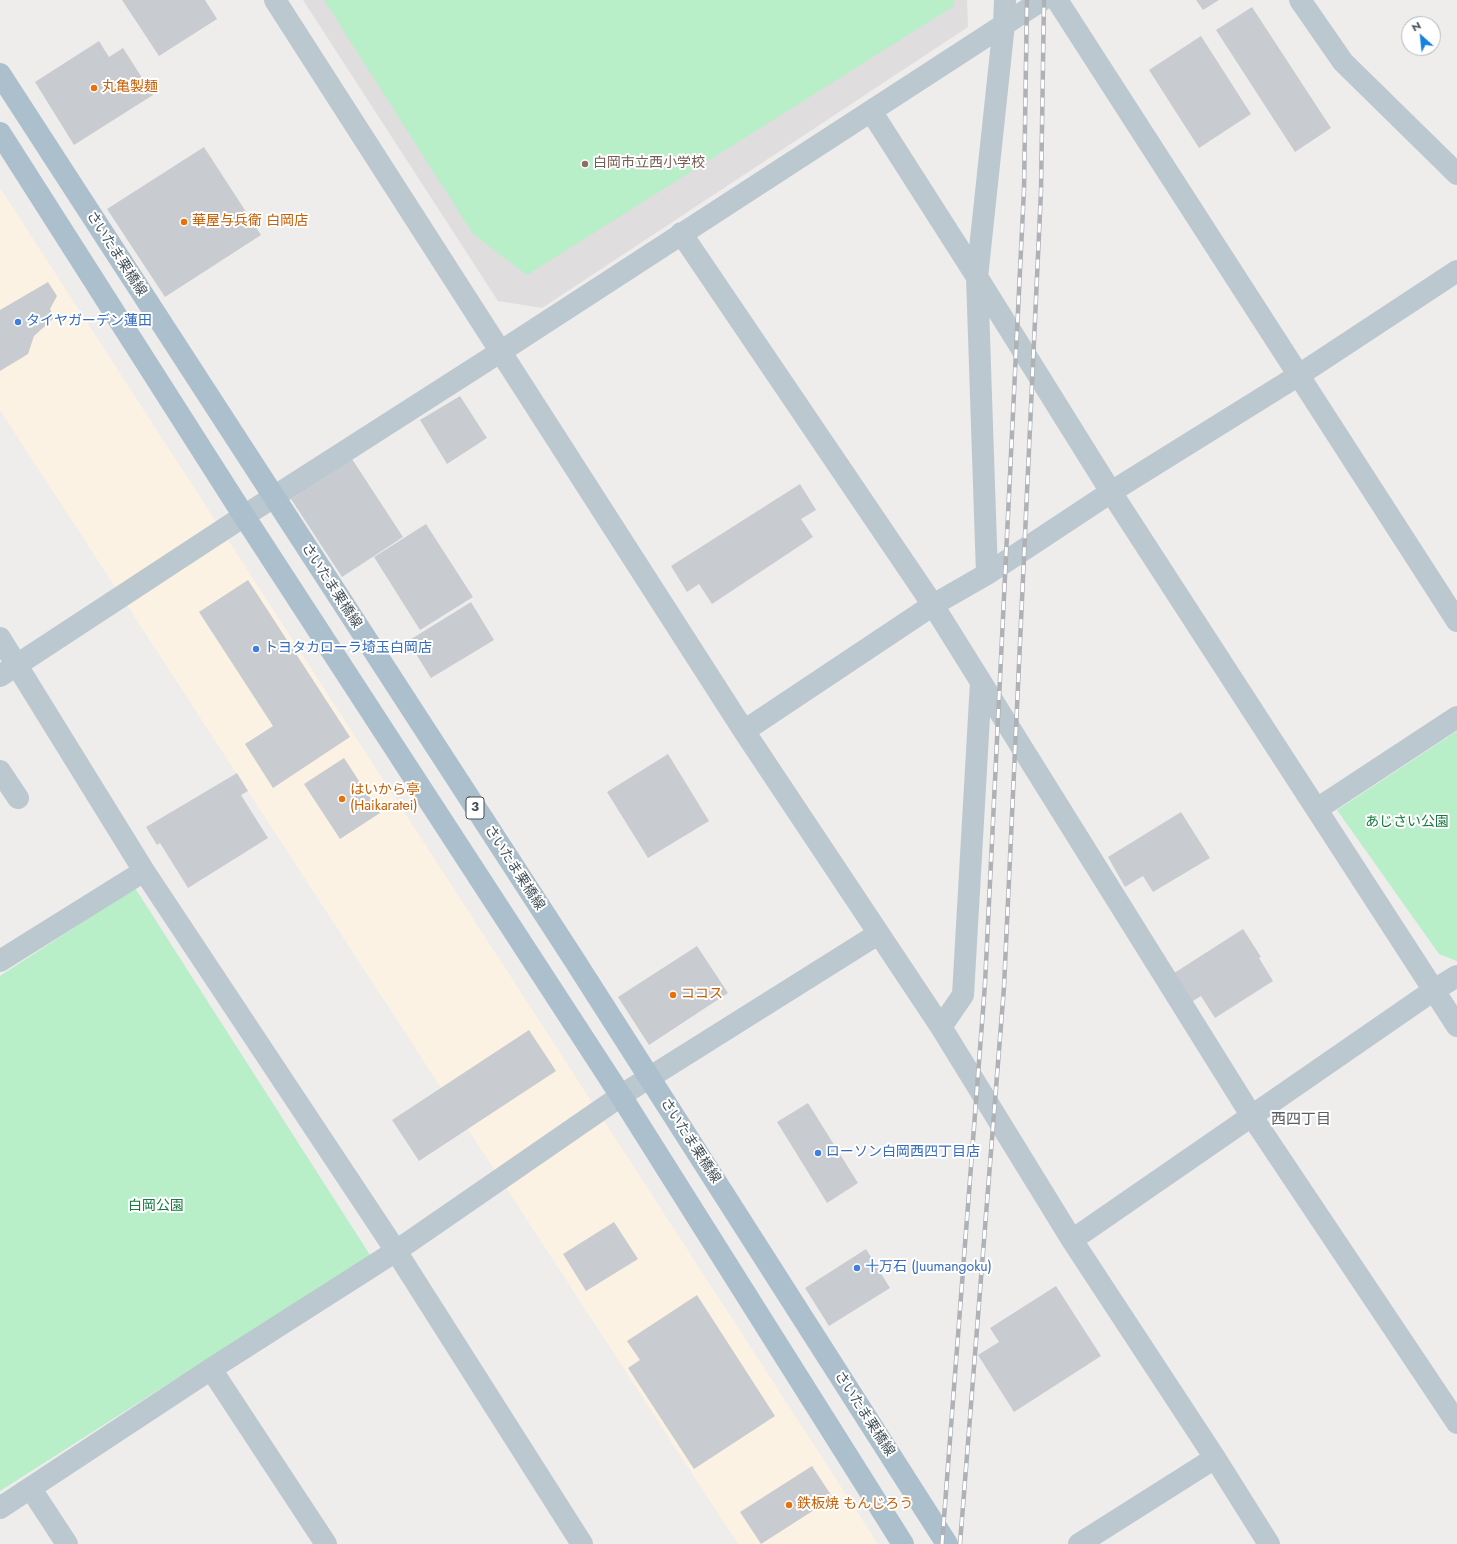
<!DOCTYPE html>
<html>
<head>
<meta charset="utf-8">
<style>
  body { margin:0 }
  #map { position:relative; width:1457px; height:1544px; overflow:hidden; background:#efecec; font-family:Jost,sans-serif }
  canvas { display:block }
  .north { position:absolute; left:1401px; top:16px; width:40px; height:40px; box-sizing:border-box; background:#fff; border:1px solid #b4b9bd; border-radius:50%; rotate:333deg; font-size:11px; font-weight:700; line-height:16px; text-align:center; color:#445159 }
  .north::after { content:''; display:block; margin:auto; width:14px; height:18px; background:#1681de; clip-path:polygon(50% 0,100% 100%,50% 72%,0 100%) }
</style>
</head>
<body>
<div id="map">
<canvas width="1457" height="1544"></canvas>
<div class="north">N</div>
</div>
<script>
const ctx = document.querySelector('canvas').getContext('2d');
ctx.lineJoin = 'round';
function paint(path, color) {
  ctx.fillStyle = color;
  ctx.fill(path, 'evenodd');
}
function trace(path, color, width, dash) {
  ctx.strokeStyle = color;
  ctx.lineWidth = width;
  ctx.lineCap = dash ? 'butt' : 'round';
  ctx.setLineDash(dash || []);
  ctx.stroke(path);
}
function drawText(font, color, halo, rows, align = 'center') {
  ctx.font = font + ' Jost,"Noto Sans JP",sans-serif';
  ctx.lineWidth = 4;
  ctx.setLineDash([]);
  ctx.textBaseline = 'middle';
  ctx.strokeStyle = halo;
  ctx.fillStyle = color;
  for (const [text, x, y, turn = 0] of rows) {
    ctx.save();
    ctx.translate(x, y);
    ctx.rotate((+turn || 0) * Math.PI / 180);
    ctx.textAlign = isNaN(turn) ? turn : align;
    if (halo) ctx.strokeText(text, 0, 0);
    ctx.fillText(text, 0, 0);
    ctx.restore();
  }
}
paint(new Path2D(`
  M 0,188 L 878,1544 L 738,1544 L 0,410 Z`), '#fcf2e3');
paint(new Path2D(`
  M 303,0 L 967,0 L 968,27 L 542,308 L 498,301 Z`), '#e0ddde');
paint(new Path2D(`
  M 324,0 L 954,0 L 954,6 L 527,275 L 473,234 Z
  M 1457,731 L 1457,961 L 1439,954 L 1337,810 Z
  M 135,888 L 370,1255 L 0,1491 L 0,976 Z`), '#b8eec8');
paint(new Path2D(`
  M 122,0 L 205,0 L 217,19 L 159,56 Z
  M 1196,0 L 1219,0 L 1203,10 Z
  M 1252,7 L 1331,128 L 1295,152 L 1216,30 Z
  M 1201,36 L 1251,114 L 1199,148 L 1149,70 Z
  M 99,41 L 109,57 L 123,48 L 153,95 L 74,145 L 35,82 Z
  M 204,147 L 261,235 L 165,297 L 107,209 Z
  M 48,282 L 57,296 L 50,309 L 54,318 L 34,336 L 28,354 L 0,371 L 0,310 Z
  M 460,396 L 487,438 L 447,464 L 420,420 Z
  M 352,459 L 403,537 L 342,577 L 291,499 Z
  M 800,484 L 816,510 L 801,519 L 813,537 L 712,604 L 699,584 L 687,592 L 671,566 Z
  M 426,524 L 473,597 L 420,630 L 374,557 Z
  M 248,580 L 350,737 L 273,788 L 245,744 L 273,726 L 199,612 Z
  M 471,602 L 494,640 L 431,678 L 408,641 Z
  M 668,754 L 709,821 L 648,858 L 607,792 Z
  M 344,758 L 380,813 L 340,839 L 304,784 Z
  M 237,773 L 248,791 L 241,795 L 268,838 L 188,888 L 160,843 L 157,845 L 146,827 Z
  M 1181,812 L 1210,858 L 1153,892 L 1143,876 L 1125,887 L 1108,857 Z
  M 1243,929 L 1261,957 L 1259,958 L 1273,981 L 1215,1018 L 1201,996 L 1188,1004 L 1171,975 Z
  M 697,946 L 728,993 L 649,1045 L 618,997 Z
  M 529,1030 L 556,1071 L 419,1161 L 392,1120 Z
  M 808,1103 L 858,1183 L 827,1203 L 777,1122 Z
  M 614,1222 L 638,1259 L 586,1291 L 563,1254 Z
  M 866,1249 L 890,1288 L 829,1326 L 805,1288 Z
  M 1056,1286 L 1101,1356 L 1014,1412 L 978,1355 L 999,1342 L 990,1328 Z
  M 697,1295 L 775,1416 L 694,1469 L 628,1368 L 640,1360 L 627,1341 Z
  M 812,1466 L 833,1498 L 761,1544 L 740,1512 Z`), '#c8ccd1');
trace(new Path2D(`
  M 275,0 L 744,731 L 941,1027 L 1072,1240 L 1215,1458 L 1269,1544
  M 1057,0 L 1457,621
  M 1300,0 L 1343,62 L 1457,174
  M 871,111 L 977,277 L 1111,492 L 1457,1026
  M 681,233 L 933,605 L 1251,1115 L 1457,1423
  M 987,574 L 977,277 L 1004,24 L 1005,0
  M 0,638 L 144,871 L 396,1251 L 582,1544
  M 0,676 L 244,516 L 500,352 L 1042,0
  M 744,731 L 933,605 L 987,574 L 1111,492 L 1299,375 L 1457,271
  M 0,771 L 18,798
  M 1317,809 L 1457,717
  M 0,961 L 144,871
  M 941,1027 L 963,995 L 981,682
  M 1072,1240 L 1434,990 L 1457,976
  M 211,1369 L 326,1544
  M 31,1489 L 67,1544
  M 0,1508 L 211,1369 L 396,1251 L 628,1091 L 878,934
  M 1079,1544 L 1215,1458`), '#bcc8cf', 22);
trace(new Path2D(`
  M 0,74 L 575,961 L 947,1544
  M 0,133 L 244,516 L 621,1096 L 903,1544`), '#abbfcc', 22);
const rail = new Path2D(`
  M 942,1544 L 985,984 L 1024,189 L 1027,0
  M 960,1544 L 1004,987 L 1041,191 L 1044,0`);
trace(rail, '#aeb2b7', 4.5);
trace(rail, '#fff', 3, [9]);
for (const [x, y, r, color] of [
  [94,88,4,"#e8710a"],
  [585,164,4,"#8d6e63"],
  [184,222,4,"#e8710a"],
  [18,322,4,"#3f7fe0"],
  [256,649,4,"#3f7fe0"],
  [342,799,4,"#e8710a"],
  [673,995,4,"#e8710a"],
  [818,1153,4,"#3f7fe0"],
  [857,1268,4,"#3f7fe0"],
  [789,1505,4,"#e8710a"]
]) {
  const dot = new Path2D();
  dot.arc(x, y, r, 0, 2 * Math.PI);
  ctx.fillStyle = color;
  ctx.fill(dot);
  trace(dot, '#fff', 1.5);
}
for (const [x, y, w] of [
  [475,808,18]
]) {
  const box = new Path2D();
  box.roundRect(x - w / 2, y - 11, w, 22, 3);
  ctx.fillStyle = '#fff';
  ctx.fill(box);
  trace(box, '#445159', 1);
}
drawText('bold 13px', '#445159', null, [
  ["3",475,808]
]);
drawText('14px', '#c56008', '#fff', [
  ["丸亀製麺",102,88],
  ["華屋与兵衛 白岡店",192,222],
  ["はいから亭",350,791],
  ["(Haikaratei)",350,807],
  ["ココス",681,995],
  ["鉄板焼 もんじろう",797,1505]
], 'left');
drawText('14px', '#785e54', '#fff', [
  ["白岡市立西小学校",593,164]
], 'left');
drawText('14px', '#445159', '#fff', [
  ["さいたま栗橋線",116,254,57],
  ["さいたま栗橋線",331,586,57],
  ["さいたま栗橋線",514,868,57],
  ["さいたま栗橋線",690,1141,57],
  ["さいたま栗橋線",864,1414,57]
]);
drawText('14px', '#366cbe', '#fff', [
  ["タイヤガーデン蓮田",26,322],
  ["トヨタカローラ埼玉白岡店",264,649],
  ["ローソン白岡西四丁目店",826,1153],
  ["十万石 (Juumangoku)",865,1268]
], 'left');
drawText('14px', '#157b3e', '#fff', [
  ["あじさい公園",1407,823],
  ["白岡公園",156,1207]
]);
drawText('15px', '#595d61', '#fff', [
  ["西四丁目",1301,1120]
]);
</script>
</body>
</html>
